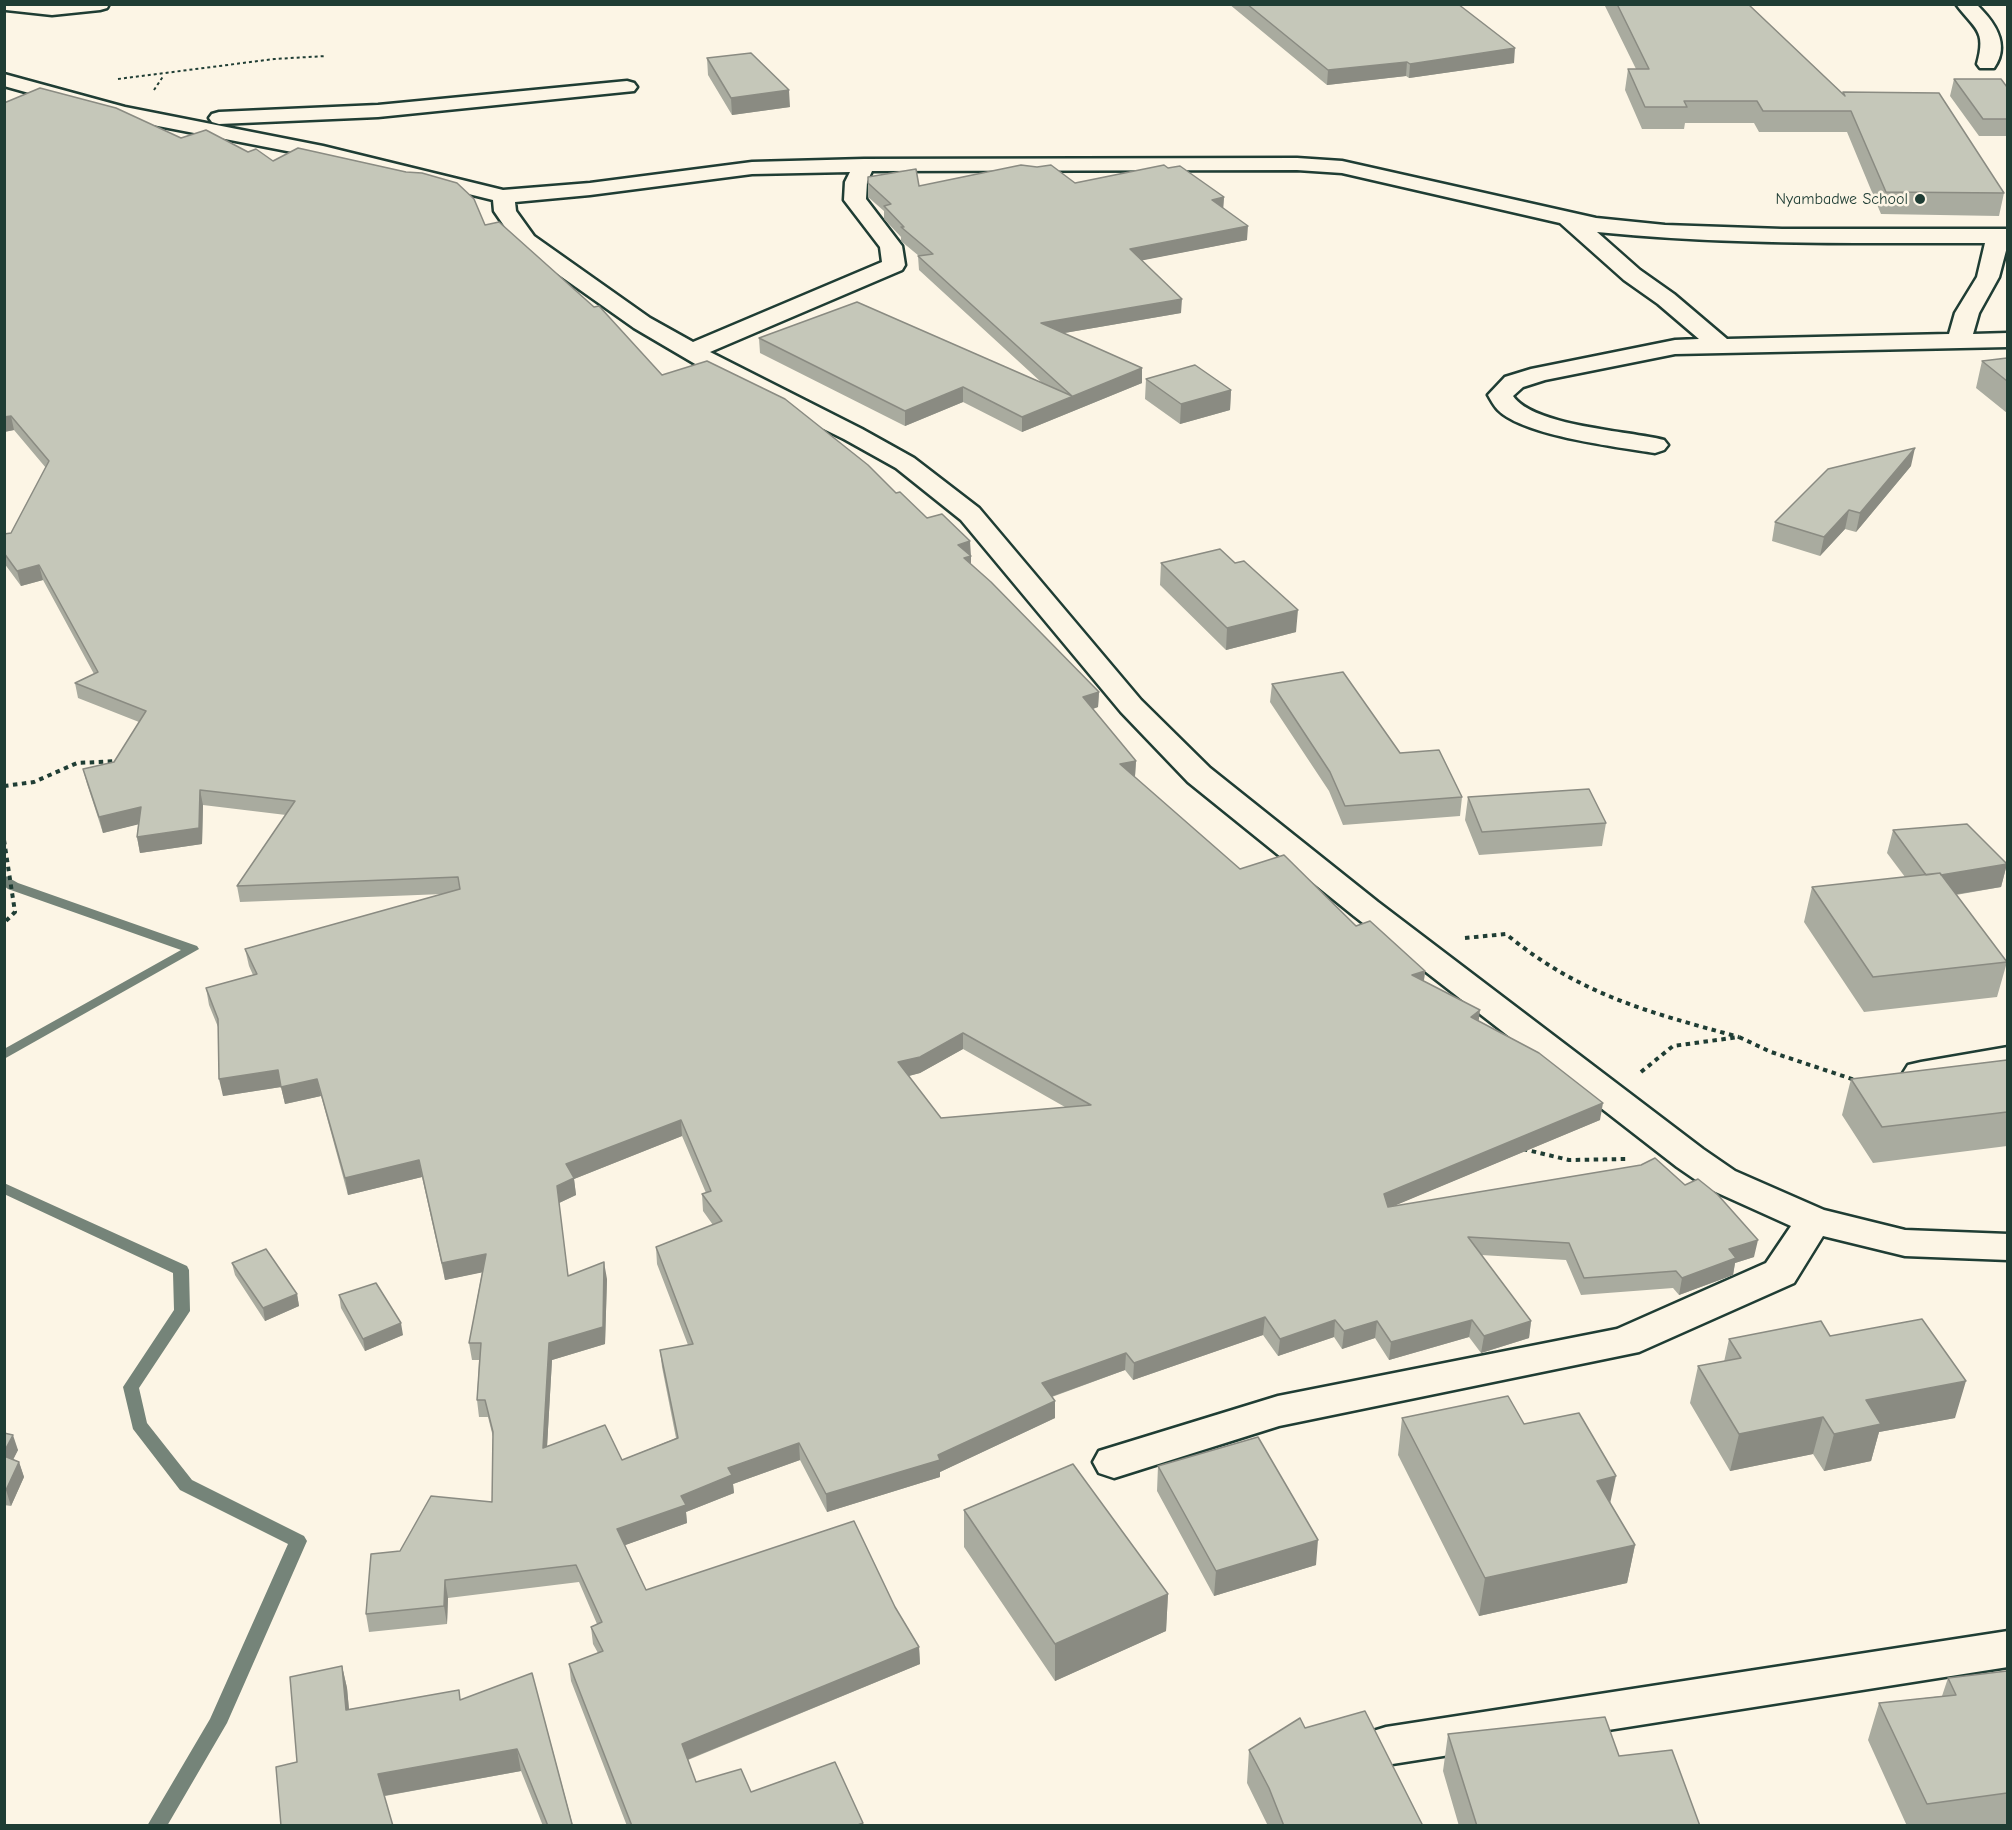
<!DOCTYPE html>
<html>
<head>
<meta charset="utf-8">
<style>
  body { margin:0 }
  #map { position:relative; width:2012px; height:1830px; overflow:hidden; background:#fcf5e5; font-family:"Comic Neue",sans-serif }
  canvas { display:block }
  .frame { position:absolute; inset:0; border:6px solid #1f3d34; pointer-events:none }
</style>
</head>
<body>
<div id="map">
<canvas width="2012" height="1830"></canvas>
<div class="frame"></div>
</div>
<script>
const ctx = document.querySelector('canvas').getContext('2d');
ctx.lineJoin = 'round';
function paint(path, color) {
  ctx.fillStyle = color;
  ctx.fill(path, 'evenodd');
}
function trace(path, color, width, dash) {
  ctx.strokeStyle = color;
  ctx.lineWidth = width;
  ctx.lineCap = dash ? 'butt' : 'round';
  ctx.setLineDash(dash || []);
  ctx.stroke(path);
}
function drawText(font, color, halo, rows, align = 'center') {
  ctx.font = font + ' "Comic Neue",sans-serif';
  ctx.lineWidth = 5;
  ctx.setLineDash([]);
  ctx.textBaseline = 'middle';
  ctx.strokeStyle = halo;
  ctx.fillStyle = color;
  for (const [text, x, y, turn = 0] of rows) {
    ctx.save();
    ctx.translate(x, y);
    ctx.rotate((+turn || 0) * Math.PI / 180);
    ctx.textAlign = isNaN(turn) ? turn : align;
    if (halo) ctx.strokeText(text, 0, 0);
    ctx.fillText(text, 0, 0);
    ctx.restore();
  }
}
paint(new Path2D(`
  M 4,875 L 18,883 L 197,946 L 199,949 L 4,1059 L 4,1049 L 181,950 L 8,889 L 4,886 Z
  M 4,1183 L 187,1266 L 189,1270 L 190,1311 L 139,1388 L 147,1423 L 192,1480 L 304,1536 L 307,1541 L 227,1723 L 167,1826 L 147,1826 L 210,1719 L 288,1544 L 180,1490 L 133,1429 L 123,1387 L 174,1310 L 173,1273 L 4,1194 Z`), '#758479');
const minor = new Path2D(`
  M 4,4 L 109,4 L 107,8 L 100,10 L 52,15 L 6,10 Z
  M 1956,4 L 1976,4 C 1994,21 2011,44 1994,68 L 1980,68 L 1977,64 C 1987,29 1974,29 1956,4 Z
  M 4,74 L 125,107 L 323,146 L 503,190 L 590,183 L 752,162 L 864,159 L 1297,158 L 1342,161 L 1596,218 L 1665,225 L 1782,229 L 2008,229 L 2008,243 L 1999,277 L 1979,313 L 1973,334 L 2008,333 L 2008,347 L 1675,354 L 1545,380 L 1523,387 L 1513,396 C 1533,426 1629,431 1664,440 L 1668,445 L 1664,450 L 1655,453 C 1618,447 1524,436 1498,410 C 1494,406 1491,400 1488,395 L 1505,377 L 1531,369 L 1675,340 L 1699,339 L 1658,304 L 1624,280 L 1560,223 L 1342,173 L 1297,170 L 872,171 L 867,182 L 866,199 L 902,246 L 905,265 L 902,270 L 710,352 L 862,429 L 914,458 L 979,508 L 1141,700 L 1210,768 L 1378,902 L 1703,1149 L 1735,1171 L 1824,1210 L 1905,1230 L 2008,1234 L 2008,1260 L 1905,1256 L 1823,1236 L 1794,1283 L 1639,1352 L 1279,1426 L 1114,1478 L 1099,1473 L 1093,1462 L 1099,1451 L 1278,1396 L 1617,1329 L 1766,1263 L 1791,1226 L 1709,1189 L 1677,1167 L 1354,916 L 1188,782 L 1121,712 L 961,520 L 896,468 L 844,439 L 714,375 L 634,328 L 518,246 L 494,211 L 493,200 L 323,158 L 122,119 L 4,86 ZM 850,172 L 845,182 L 844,200 L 880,247 L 882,262 L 693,342 L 650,318 L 534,236 L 516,211 L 515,202 L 590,195 L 752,174 ZM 1597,232 C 1726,245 1855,243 1985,243 L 1977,277 L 1955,313 L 1949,334 L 1727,339 L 1674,294 L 1640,270 Z
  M 627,81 L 634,83 L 637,87 L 634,91 L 378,117 L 219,124 L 212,122 L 209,118 L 212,114 L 219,112 L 378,105 Z
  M 2008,1047 L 2008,1069 L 1921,1084 L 1908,1081 L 1903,1073 L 1908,1065 L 1921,1062 Z
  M 2008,1631 L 2008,1667 L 1386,1765 L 1370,1760 L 1363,1746 L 1370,1732 L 1386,1727 Z`);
trace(minor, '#1f3d34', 5);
trace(new Path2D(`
  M 118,79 L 274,59 L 326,56
  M 154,90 L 164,75`), '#1f3d34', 2, [3, 3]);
trace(new Path2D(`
  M 4,786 L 34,782 L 77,763 L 119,761
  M 4,840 L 15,912 L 4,923
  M 1465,938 L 1506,934 C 1580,995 1648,1012 1739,1037
  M 1641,1072 L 1673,1046 L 1739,1037 L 1771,1052 L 1855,1080
  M 1523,1149 L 1569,1160 L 1628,1159`), '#1f3d34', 4, [4.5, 4.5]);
paint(minor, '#fcf5e5');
paint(new Path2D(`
  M 1229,4 L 1458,4 L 1514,63 L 1409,78 L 1406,76 L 1327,85 Z
  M 1604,4 L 1748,4 L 1843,94 L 1843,92 L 2004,193 L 1999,216 L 1881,214 L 1847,132 L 1759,132 L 1754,123 L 1685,123 L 1684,129 L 1642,129 L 1625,90 L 1628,69 L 1636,69 Z
  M 707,58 L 790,107 L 732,115 L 708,75 Z
  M 1954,79 L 2007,87 L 2007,136 L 1979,136 L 1950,96 Z
  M 4,103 L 248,152 L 273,161 L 485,225 L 662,375 L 896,493 L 927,518 L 971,556 L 971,564 L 1099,692 L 1098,707 L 1093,709 L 1136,761 L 1135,776 L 1134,777 L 1240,869 L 1356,926 L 1425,971 L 1424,981 L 1479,1021 L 1600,1120 L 1393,1206 L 1754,1257 L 1735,1263 L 1733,1275 L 1679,1295 L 1673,1288 L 1581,1295 L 1566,1260 L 1481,1255 L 1531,1321 L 1529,1338 L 1481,1353 L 1469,1337 L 1389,1360 L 1375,1338 L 1342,1349 L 1334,1337 L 1278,1356 L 1263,1335 L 1133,1380 L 1125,1370 L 1052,1397 L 1055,1401 L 1055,1418 L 940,1472 L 940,1477 L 827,1512 L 800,1460 L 733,1484 L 734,1493 L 686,1512 L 687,1523 L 625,1545 L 646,1590 L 895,1607 L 919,1647 L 920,1664 L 688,1760 L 696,1782 L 751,1792 L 863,1823 L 863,1826 L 627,1826 L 571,1681 L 569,1664 L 598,1653 L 593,1644 L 591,1627 L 597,1624 L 579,1582 L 448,1598 L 447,1624 L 369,1632 L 366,1614 L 400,1551 L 492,1502 L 493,1437 L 488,1417 L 479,1417 L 477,1400 L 479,1360 L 472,1360 L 469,1343 L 482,1272 L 445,1280 L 422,1177 L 348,1195 L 321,1096 L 285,1104 L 281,1087 L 223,1096 L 218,1027 L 209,1005 L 206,988 L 253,975 L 249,966 L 245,949 L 443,894 L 240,902 L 237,886 L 286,815 L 203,805 L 202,844 L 140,853 L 137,837 L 138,824 L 103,833 L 87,784 L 83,769 L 114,762 L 139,722 L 78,698 L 75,683 L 94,674 L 43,580 L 21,586 L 4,563 L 4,534 L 11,533 L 46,468 L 14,430 L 4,432 ZM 963,1049 L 1065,1107 L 941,1118 L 908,1076 L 920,1073 ZM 682,1136 L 706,1193 L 702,1194 L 703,1211 L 713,1225 L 656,1247 L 657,1264 L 688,1345 L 660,1350 L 662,1367 L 676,1438 L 622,1460 L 547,1446 L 552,1360 L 605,1344 L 607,1279 L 568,1276 L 559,1203 L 576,1195 L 574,1179 Z
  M 1168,168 L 1224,197 L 1223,208 L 1247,240 L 1142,260 L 1181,313 L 1064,333 L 1142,383 L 1022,432 L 963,402 L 905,426 L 760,353 L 759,338 L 1041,382 L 919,270 L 918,256 L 919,256 L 901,241 L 901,237 L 884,219 L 884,211 L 868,197 L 868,183 L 919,186 L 1075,183 Z
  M 2007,358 L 2007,413 L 1976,388 L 1982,361 Z
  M 1146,379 L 1231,390 L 1230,410 L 1180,424 L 1145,399 Z
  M 1911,466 L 1856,532 L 1845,529 L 1820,556 L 1772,541 L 1775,522 Z
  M 1161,563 L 1235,563 L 1296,632 L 1226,650 L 1160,585 Z
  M 1272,684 L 1400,753 L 1462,797 L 1460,816 L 1343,825 L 1329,791 L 1270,702 Z
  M 1468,797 L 1606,823 L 1602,846 L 1479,855 L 1465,820 Z
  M 1893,830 L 2007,864 L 2001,887 L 1956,895 L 2007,962 L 1997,997 L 1864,1012 L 1804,922 L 1812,887 L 1905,877 L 1887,853 Z
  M 2007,1060 L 2007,1146 L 1873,1163 L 1842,1115 L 1851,1079 Z
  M 232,1263 L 297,1294 L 299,1306 L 265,1321 L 235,1275 Z
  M 339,1295 L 403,1335 L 365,1351 L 341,1308 Z
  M 1830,1336 L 1955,1418 L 1879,1432 L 1871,1461 L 1824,1471 L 1813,1454 L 1730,1471 L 1690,1403 L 1698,1366 L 1724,1362 L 1729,1339 Z
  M 1402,1418 L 1524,1424 L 1610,1503 L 1635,1545 L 1627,1583 L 1479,1616 L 1398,1455 Z
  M 4,1433 L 18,1450 L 13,1459 L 19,1462 L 24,1477 L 11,1506 L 4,1505 Z
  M 1158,1466 L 1316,1565 L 1214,1596 L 1157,1491 Z
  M 964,1510 L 1168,1594 L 1166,1631 L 1055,1681 L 964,1547 Z
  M 342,1666 L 347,1688 L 349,1709 L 461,1700 L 532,1673 L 573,1826 L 543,1826 L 521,1771 L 385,1796 L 297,1762 Z
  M 2007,1671 L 2007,1826 L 1907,1826 L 1868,1740 L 1879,1703 L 1942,1696 L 1948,1678 Z
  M 1305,1728 L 1423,1826 L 1268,1826 L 1247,1783 L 1249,1750 Z
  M 1448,1734 L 1619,1756 L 1700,1826 L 1459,1826 L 1443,1771 Z`), '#a9ab9f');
paint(new Path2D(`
  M 1515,48 L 1514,63 L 1409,78 L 1410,64 Z
  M 1407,62 L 1406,76 L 1327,85 L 1328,70 Z
  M 789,90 L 790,107 L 732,115 L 731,98 Z
  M 1224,197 L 1223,211 L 1212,200 Z
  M 1248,226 L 1247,240 L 1129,263 L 1130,249 Z
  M 1182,299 L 1181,313 L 1041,337 L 1041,323 Z
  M 1142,368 L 1142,383 L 1022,432 L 1022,417 Z
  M 963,387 L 963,402 L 905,426 L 905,411 Z
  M 1231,390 L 1230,410 L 1180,424 L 1181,404 Z
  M 11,416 L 14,430 L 4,432 L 4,417 Z
  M 1915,448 L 1911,466 L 1856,532 L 1860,513 Z
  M 1849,510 L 1845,529 L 1820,556 L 1824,537 Z
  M 970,541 L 971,556 L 958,545 Z
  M 971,556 L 971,571 L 964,558 Z
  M 39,565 L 43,580 L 21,586 L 17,571 Z
  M 1298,610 L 1296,632 L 1226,650 L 1227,628 Z
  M 1099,692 L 1098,707 L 1083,712 L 1083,697 Z
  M 1136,761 L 1135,776 L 1120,780 L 1120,764 Z
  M 200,790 L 203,805 L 202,844 L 140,853 L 137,837 Z
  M 141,807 L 144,823 L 103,833 L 99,817 Z
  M 2007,864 L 2001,887 L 1921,900 L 1927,877 Z
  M 1425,971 L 1423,987 L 1412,975 Z
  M 1480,1010 L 1478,1027 L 1471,1017 Z
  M 963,1033 L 963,1049 L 920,1073 L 898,1079 L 898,1062 Z
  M 278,1070 L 281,1087 L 223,1096 L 219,1079 Z
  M 317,1079 L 321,1096 L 285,1104 L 281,1087 Z
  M 1603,1103 L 1600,1120 L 1382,1211 L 1384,1194 Z
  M 681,1120 L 682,1136 L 574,1179 L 576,1195 L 559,1203 L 557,1186 L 566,1164 Z
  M 419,1160 L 422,1177 L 348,1195 L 345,1178 Z
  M 1758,1240 L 1754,1257 L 1735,1263 L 1733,1275 L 1679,1295 L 1682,1278 L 1729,1249 Z
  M 486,1254 L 489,1271 L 445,1280 L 442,1263 Z
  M 604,1262 L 607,1279 L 605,1344 L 552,1360 L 546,1465 L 543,1448 L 549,1343 Z
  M 297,1294 L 299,1306 L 265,1321 L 263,1308 Z
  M 1265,1317 L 1263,1335 L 1133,1380 L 1134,1363 Z
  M 1335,1320 L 1334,1337 L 1278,1356 L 1280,1339 Z
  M 1472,1320 L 1469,1337 L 1389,1360 L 1391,1342 Z
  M 1377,1321 L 1375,1338 L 1342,1349 L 1344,1331 Z
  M 1531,1321 L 1529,1338 L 1481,1353 L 1484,1336 Z
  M 401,1323 L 403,1335 L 365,1351 L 363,1339 Z
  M 1126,1353 L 1125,1370 L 1042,1400 L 1042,1383 Z
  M 1966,1381 L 1955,1418 L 1879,1432 L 1871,1461 L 1824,1471 L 1834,1434 L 1866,1400 Z
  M 1055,1401 L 1055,1418 L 940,1472 L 940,1477 L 827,1512 L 826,1494 L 938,1455 Z
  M 1823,1417 L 1813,1454 L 1730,1471 L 1739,1434 Z
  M 13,1435 L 18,1450 L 8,1470 L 4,1460 L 4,1452 Z
  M 799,1443 L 800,1460 L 733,1484 L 734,1493 L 686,1512 L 687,1523 L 620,1547 L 617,1529 L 681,1496 L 728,1468 Z
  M 19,1462 L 24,1477 L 11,1506 L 6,1490 Z
  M 1616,1476 L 1608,1513 L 1597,1481 Z
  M 1318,1540 L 1316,1565 L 1214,1596 L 1216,1571 Z
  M 1635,1545 L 1627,1583 L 1479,1616 L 1485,1578 Z
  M 445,1580 L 448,1598 L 447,1624 L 444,1606 Z
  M 1168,1594 L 1166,1631 L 1055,1681 L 1055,1644 Z
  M 919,1647 L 920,1664 L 684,1761 L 682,1744 Z
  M 342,1666 L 347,1688 L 351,1732 L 346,1710 Z
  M 517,1749 L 521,1771 L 383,1796 L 378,1774 Z`), '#8a8b82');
const building = new Path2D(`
  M 1247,4 L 1458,4 L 1515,48 L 1410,64 L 1407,62 L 1328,70 Z
  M 1617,4 L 1748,4 L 1845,96 L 1843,92 L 1939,93 L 2004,193 L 1886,192 L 1851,111 L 1763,111 L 1757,101 L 1684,101 L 1687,107 L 1645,107 L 1628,69 L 1649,69 Z
  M 751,53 L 789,90 L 731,98 L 707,58 Z
  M 1954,79 L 2001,79 L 2007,87 L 2007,119 L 1983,119 Z
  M 40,88 L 116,108 L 181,138 L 206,130 L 248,152 L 256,149 L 273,161 L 298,148 L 406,172 L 422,173 L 457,183 L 474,199 L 485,225 L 499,222 L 594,307 L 599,306 L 662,375 L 707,361 L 785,399 L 868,465 L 896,493 L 900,492 L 927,518 L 942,514 L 970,541 L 958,545 L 971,556 L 964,558 L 991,582 L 1099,692 L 1083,697 L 1136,761 L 1120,764 L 1240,869 L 1284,855 L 1356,926 L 1370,921 L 1425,971 L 1412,975 L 1480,1010 L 1471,1017 L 1539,1053 L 1603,1103 L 1384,1194 L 1388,1207 L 1641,1165 L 1655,1158 L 1685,1185 L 1698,1179 L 1718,1195 L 1758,1240 L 1729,1249 L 1736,1258 L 1682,1278 L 1676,1271 L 1584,1278 L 1569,1243 L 1468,1237 L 1531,1321 L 1484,1336 L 1472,1320 L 1391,1342 L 1377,1321 L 1344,1331 L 1335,1320 L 1280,1339 L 1265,1317 L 1134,1363 L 1126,1353 L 1042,1383 L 1055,1401 L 938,1455 L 940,1460 L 826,1494 L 799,1443 L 728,1468 L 732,1475 L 681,1496 L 686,1505 L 617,1529 L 646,1590 L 854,1521 L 895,1607 L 919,1647 L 682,1744 L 696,1782 L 741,1769 L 751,1792 L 835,1762 L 863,1823 L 855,1826 L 632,1826 L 569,1664 L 603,1651 L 591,1627 L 602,1622 L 576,1565 L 445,1580 L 444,1606 L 366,1614 L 371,1554 L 400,1551 L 431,1496 L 492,1502 L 493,1432 L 485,1400 L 477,1400 L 481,1343 L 469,1343 L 486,1254 L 442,1263 L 419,1160 L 345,1178 L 317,1079 L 281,1087 L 278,1070 L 219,1079 L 218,1019 L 206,988 L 257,974 L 245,949 L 460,889 L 458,877 L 237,886 L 295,801 L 200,790 L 199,828 L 137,837 L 141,807 L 99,817 L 83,769 L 114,762 L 146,711 L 75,683 L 98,672 L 39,565 L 17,571 L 4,553 L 4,534 L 11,533 L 49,461 L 11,416 L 4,417 L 4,103 ZM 963,1033 L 1091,1105 L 941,1118 L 898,1062 L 920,1057 ZM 681,1120 L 711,1191 L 702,1194 L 722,1221 L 656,1247 L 693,1344 L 660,1350 L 678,1438 L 622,1460 L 605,1425 L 543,1448 L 549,1343 L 603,1327 L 604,1262 L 568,1276 L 557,1186 L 574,1178 L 566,1164 Z
  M 1021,165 L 1037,167 L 1051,165 L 1075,183 L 1164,165 L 1168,168 L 1180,166 L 1224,197 L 1212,200 L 1248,226 L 1130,249 L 1182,299 L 1041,323 L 1142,368 L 1022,417 L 963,387 L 905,411 L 759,338 L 857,302 L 1072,396 L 918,256 L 933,254 L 901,227 L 904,227 L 884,206 L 891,204 L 868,183 L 868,177 L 916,169 L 919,186 Z
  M 2007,358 L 2007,381 L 1982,361 Z
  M 1195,365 L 1231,390 L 1181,404 L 1146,379 Z
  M 1915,448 L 1860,513 L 1849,510 L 1824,537 L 1775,522 L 1828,469 Z
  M 1220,549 L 1235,563 L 1244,561 L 1298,610 L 1227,628 L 1161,563 Z
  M 1343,672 L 1400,753 L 1439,750 L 1462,797 L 1345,806 L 1330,772 L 1272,684 Z
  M 1589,789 L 1606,823 L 1482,832 L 1468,797 Z
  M 1967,824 L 2007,864 L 1941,875 L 1940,873 L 1926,875 L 1893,830 Z
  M 1940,873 L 2007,962 L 1873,977 L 1812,887 Z
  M 2007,1060 L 2007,1112 L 1882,1127 L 1851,1079 Z
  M 266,1249 L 297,1294 L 263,1308 L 232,1263 Z
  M 376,1283 L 401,1323 L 363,1339 L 339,1295 Z
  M 1922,1319 L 1966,1381 L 1866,1400 L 1881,1424 L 1834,1434 L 1823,1417 L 1739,1434 L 1698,1366 L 1741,1358 L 1729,1339 L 1821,1321 L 1830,1336 Z
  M 1508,1396 L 1524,1424 L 1579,1413 L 1616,1476 L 1597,1481 L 1635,1545 L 1485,1578 L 1402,1418 Z
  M 4,1433 L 13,1435 L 4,1452 Z
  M 1258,1437 L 1318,1540 L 1216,1571 L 1158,1466 Z
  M 4,1456 L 19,1462 L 6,1490 L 4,1490 Z
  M 1073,1464 L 1168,1594 L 1055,1644 L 964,1510 Z
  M 342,1666 L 346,1710 L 459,1690 L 460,1700 L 532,1673 L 572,1824 L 567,1826 L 548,1826 L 517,1749 L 378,1774 L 393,1826 L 281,1826 L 276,1767 L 297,1762 L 290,1677 Z
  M 2007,1671 L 2007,1793 L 1927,1804 L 1879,1703 L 1956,1695 L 1948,1678 Z
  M 1365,1711 L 1423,1826 L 1284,1826 L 1269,1788 L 1249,1750 L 1300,1718 L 1305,1728 Z
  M 1605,1717 L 1619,1756 L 1672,1750 L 1700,1826 L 1477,1826 L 1448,1734 Z`);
paint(building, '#c5c7b9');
trace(building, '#8a8b82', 1.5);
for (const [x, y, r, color] of [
  [1920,199,6,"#1f3d34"]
]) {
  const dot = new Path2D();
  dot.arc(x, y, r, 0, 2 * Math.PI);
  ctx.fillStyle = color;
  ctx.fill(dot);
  trace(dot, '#fcf5e5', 2);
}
drawText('16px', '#1f3d34', '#fcf5e5', [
  ["Nyambadwe School",1908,199]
], 'right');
</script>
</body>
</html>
